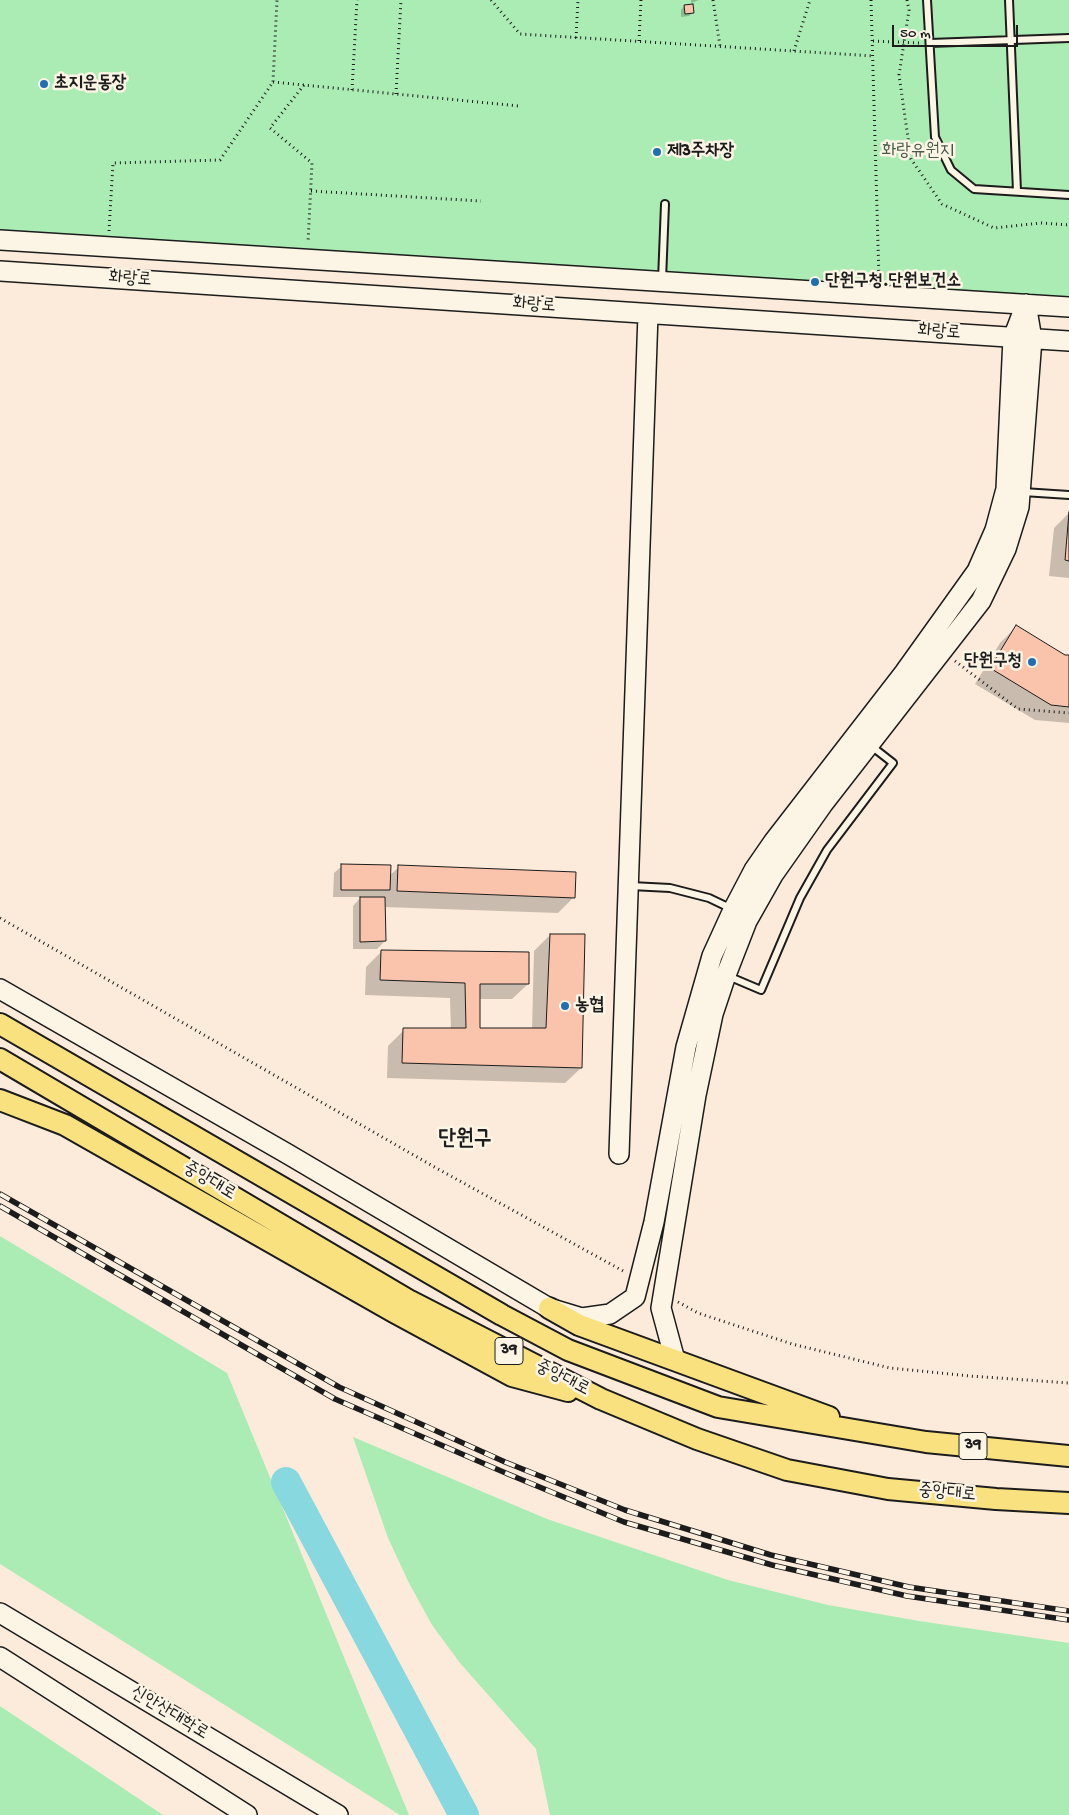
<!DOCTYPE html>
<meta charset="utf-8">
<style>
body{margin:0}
#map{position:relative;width:1069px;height:1815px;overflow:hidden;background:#fcebda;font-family:"Gochi Hand",sans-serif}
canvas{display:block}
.scale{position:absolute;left:892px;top:25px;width:126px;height:22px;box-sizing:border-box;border:2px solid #1c1c1c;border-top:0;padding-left:6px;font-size:15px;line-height:18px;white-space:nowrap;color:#1c1c1c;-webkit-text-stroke:4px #fcf5e5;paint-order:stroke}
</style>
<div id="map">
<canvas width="1069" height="1815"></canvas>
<div class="scale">50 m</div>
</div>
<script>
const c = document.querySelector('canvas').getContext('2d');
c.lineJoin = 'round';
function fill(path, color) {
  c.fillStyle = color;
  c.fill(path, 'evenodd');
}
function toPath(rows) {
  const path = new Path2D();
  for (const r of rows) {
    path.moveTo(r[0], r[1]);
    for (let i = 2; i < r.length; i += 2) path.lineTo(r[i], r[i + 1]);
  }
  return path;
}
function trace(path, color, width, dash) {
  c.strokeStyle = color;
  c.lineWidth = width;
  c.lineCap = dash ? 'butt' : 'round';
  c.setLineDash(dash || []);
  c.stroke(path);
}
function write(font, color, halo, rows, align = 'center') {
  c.font = font + ' "Gochi Hand","Poor Story",sans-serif';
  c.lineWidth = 5;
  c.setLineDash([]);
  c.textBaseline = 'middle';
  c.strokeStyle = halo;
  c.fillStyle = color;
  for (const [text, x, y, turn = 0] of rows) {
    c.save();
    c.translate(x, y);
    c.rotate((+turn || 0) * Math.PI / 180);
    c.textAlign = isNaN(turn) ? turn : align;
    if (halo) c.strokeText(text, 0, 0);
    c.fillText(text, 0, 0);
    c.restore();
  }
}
const green = toPath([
 [0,0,1069,0,1069,314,0,240],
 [0,1236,227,1373,409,1815,400,1815,0,1564],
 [353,1437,547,1519,728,1580,828,1605,919,1621,1069,1643,1069,1815,550,1815,536,1749,460,1663,432,1625,409,1583,388,1538],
 [0,1706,163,1815,0,1815]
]);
const shadow = toPath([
 [691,0,699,0,691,3],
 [684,6,693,12,689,16,681,17,681,10],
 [1069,513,1069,578,1049,576,1054,528],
 [1016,627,1065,656,1069,657,1069,723,1035,720,975,684,1000,643],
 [342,866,389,876,399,867,574,897,558,913,384,907,385,941,377,949,353,949,353,906,361,897,333,897,334,873],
 [550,935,581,1068,565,1083,387,1078,388,1046,404,1030,451,1030,450,998,365,995,366,967,382,951,528,984,512,999,479,999,478,1029,532,1029,534,951]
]);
const river = toPath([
 [286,1482,464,1815]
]);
const building = toPath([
 [693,4,694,13,685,14,684,5,693,4],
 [1069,512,1069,561,1065,560,1069,512],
 [1016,625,1065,655,1069,655,1069,707,1051,705,990,668,1016,625],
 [341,864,391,865,390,890,341,890,341,864],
 [398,865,576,872,575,898,397,891,398,865],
 [360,897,385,897,386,941,360,942,360,897],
 [550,934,585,934,582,1068,402,1063,403,1028,466,1028,465,983,380,980,381,950,529,952,529,984,480,984,480,1028,546,1028,550,934]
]);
const path = toPath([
 [491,0,520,34,874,56],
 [713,0,720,46],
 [871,0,879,279],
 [907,0,909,10,899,75,911,159,942,204,994,228,1041,223,1069,225],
 [576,38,578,0],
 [639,41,641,0],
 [873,41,920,43],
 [794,51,810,0],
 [273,82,519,106],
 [304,85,270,128,312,163,308,243],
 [352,90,357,0],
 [396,94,401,0],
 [311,191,481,201],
 [109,231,113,163,220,160,273,82,277,0],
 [955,661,1018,709,1069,713],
 [0,918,438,1169,625,1272],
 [678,1302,698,1313,792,1344,890,1368,970,1376,1069,1383]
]);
const lane = toPath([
 [927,0,935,137,951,170,974,189,1069,195],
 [1009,0,1017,191],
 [930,43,1069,38],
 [662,280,665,204],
 [1023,492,1069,495],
 [631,886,670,888,709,898,732,909],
 [728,976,761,990,800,898,827,850,893,763,870,745]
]);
const secondary = toPath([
 [0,240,1069,307],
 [0,271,1069,341],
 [0,989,286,1153,549,1308,582,1318,610,1314,635,1297,654,1222,686,1047,712,956,733,910,754,870,774,841,904,673,977,571,995,530,1006,489,1013,338,1026,304],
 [619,1154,648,314],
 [675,1360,661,1308,696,1095,713,1014,726,975,747,921,773,875,823,804,981,601,1006,549,1019,507,1032,339,1026,304],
 [0,1613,338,1815],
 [0,1657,247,1815]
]);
const primary = toPath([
 [0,1024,502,1315,568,1350,718,1407,926,1442,1069,1456],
 [0,1059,410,1301,601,1399,697,1439,787,1470,888,1489,996,1499,1069,1503],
 [0,1100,65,1125,394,1312,512,1376,568,1391],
 [549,1308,579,1325,829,1417]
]);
const rail = toPath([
 [0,1194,339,1387,505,1462,625,1510,771,1555,909,1587,1069,1611],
 [0,1206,335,1399,508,1474,624,1522,772,1565,907,1596,1069,1620]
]);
const markers = [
 [44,84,5,"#1f6fb2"],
 [657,152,5,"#1f6fb2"],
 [815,282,5,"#1f6fb2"],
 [1032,662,5,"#1f6fb2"],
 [565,1006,5,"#1f6fb2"]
];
const shields = [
 [509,1351,28],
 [973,1446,28]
];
const shieldNames = [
 ["39",509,1351],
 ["39",973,1446]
];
const poiNames = [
 ["초지운동장",54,84],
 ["제3주차장",667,152],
 ["단원구청.단원보건소",825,282],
 ["단원구청",1022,662,"right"],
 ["농협",575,1006]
];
const parkNames = [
 ["화랑유원지",918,152]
];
const streetNames = [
 ["화랑로",130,280,4],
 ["화랑로",534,306,4],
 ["화랑로",939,333,4],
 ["중앙대로",209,1182,31],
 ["중앙대로",562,1379,27],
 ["중앙대로",947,1494,5],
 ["신안산대학로",169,1714,31]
];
const districtNames = [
 ["단원구",465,1141]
];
fill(green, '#abebb4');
fill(shadow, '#0003');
trace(river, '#87d8df', 30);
fill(building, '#fac3ac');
trace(building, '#1c1c1c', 1);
trace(lane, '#1c1c1c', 10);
trace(secondary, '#1c1c1c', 22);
trace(primary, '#1c1c1c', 24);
trace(path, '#1c1c1c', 3, [1, 4]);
trace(lane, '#fcf5e5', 6);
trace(secondary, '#fcf5e5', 19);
trace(primary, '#fae180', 20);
trace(rail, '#1c1c1c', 5.5);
trace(rail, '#fcf5e5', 4, [11]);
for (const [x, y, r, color] of markers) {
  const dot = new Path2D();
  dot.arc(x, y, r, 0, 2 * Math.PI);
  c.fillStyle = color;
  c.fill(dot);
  trace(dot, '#fcf5e5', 2);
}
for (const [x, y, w] of shields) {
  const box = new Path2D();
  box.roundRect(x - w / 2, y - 13.5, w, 27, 4);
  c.fillStyle = '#fcf5e5';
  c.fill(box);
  trace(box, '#1c1c1c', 1);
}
write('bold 16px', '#1c1c1c', null, shieldNames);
write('bold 18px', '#1c1c1c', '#fcf5e5', poiNames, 'left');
write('18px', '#475a4a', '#fcf5e5', parkNames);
write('18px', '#1c1c1c', '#fcf5e5', streetNames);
write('bold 22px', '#1c1c1c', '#fcf5e5', districtNames);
</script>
